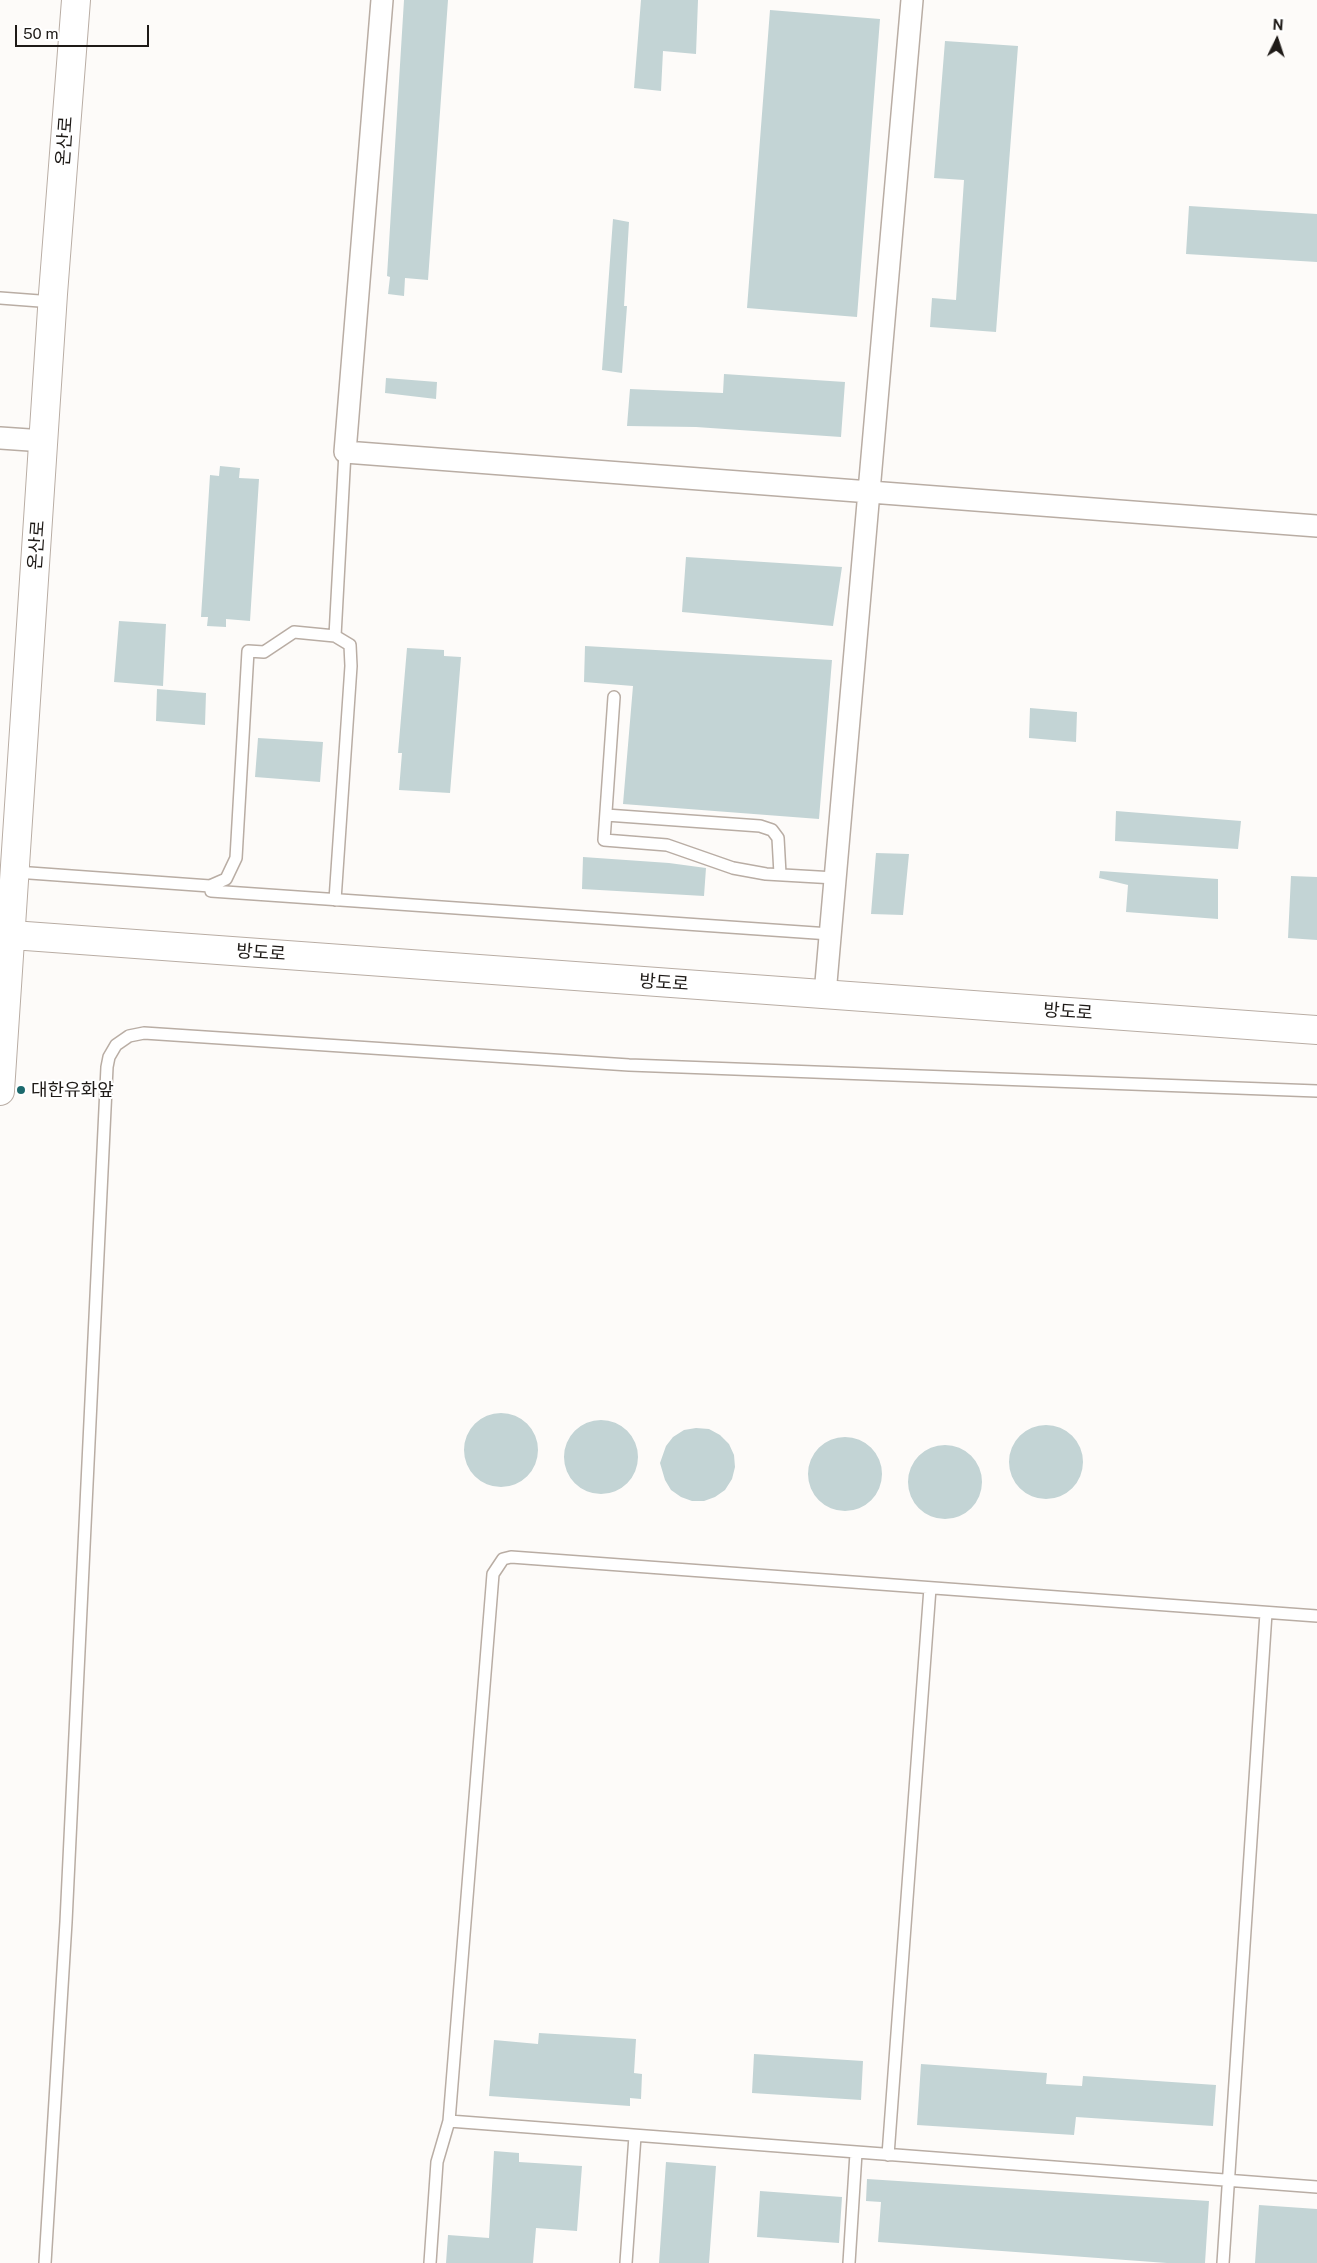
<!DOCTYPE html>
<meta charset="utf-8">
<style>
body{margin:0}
#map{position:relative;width:1317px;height:2263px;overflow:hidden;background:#fdfbf9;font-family:"Public Sans",sans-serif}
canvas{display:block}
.north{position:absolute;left:1252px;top:15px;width:50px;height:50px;-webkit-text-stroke:4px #fff;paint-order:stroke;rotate:4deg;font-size:14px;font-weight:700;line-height:20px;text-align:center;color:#1e1a17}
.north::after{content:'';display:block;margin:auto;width:18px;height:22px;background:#1e1a17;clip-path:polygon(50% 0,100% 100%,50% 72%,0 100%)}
.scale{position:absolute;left:15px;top:25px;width:134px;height:22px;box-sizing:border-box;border:2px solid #1e1a17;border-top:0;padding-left:6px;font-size:15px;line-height:18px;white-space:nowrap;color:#1e1a17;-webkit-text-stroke:4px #fff;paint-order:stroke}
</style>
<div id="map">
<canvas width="1317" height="2263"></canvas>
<div class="north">N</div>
<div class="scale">50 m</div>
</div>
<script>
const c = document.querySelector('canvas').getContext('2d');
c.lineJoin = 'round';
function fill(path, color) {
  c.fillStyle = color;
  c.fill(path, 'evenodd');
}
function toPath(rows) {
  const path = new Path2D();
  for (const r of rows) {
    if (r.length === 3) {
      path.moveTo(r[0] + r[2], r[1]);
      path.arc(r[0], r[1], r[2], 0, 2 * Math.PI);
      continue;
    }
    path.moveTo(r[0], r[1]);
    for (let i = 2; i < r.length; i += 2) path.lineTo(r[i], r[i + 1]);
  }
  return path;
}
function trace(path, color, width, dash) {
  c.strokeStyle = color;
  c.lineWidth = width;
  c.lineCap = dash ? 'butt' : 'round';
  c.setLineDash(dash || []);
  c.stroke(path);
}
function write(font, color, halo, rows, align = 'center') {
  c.font = font + ' "Public Sans","Noto Sans KR",sans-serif';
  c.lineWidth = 4;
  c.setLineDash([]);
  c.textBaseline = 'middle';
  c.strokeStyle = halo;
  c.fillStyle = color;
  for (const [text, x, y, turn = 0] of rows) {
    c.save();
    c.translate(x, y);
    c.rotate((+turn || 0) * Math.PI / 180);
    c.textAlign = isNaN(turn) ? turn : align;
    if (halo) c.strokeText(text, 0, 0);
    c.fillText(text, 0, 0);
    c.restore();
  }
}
const building = toPath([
 [404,0,448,0,428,280,405,278,404,296,388,294,390,277,387,276],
 [641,0,698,0,696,54,663,51,661,91,634,88],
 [770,10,880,19,857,317,747,308],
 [945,41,1018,46,996,332,930,327,932,298,956,300,964,180,934,178],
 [1189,206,1317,214,1317,262,1186,254],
 [613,219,629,222,624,306,627,306,622,373,602,370],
 [724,374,845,382,841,437,696,427,627,426,630,389,723,393],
 [386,378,437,382,436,399,385,393],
 [220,466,240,468,239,478,259,479,250,621,226,619,226,627,207,626,208,617,201,617,210,475,219,476],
 [686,557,842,567,833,626,682,612],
 [119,621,166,624,163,686,114,682],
 [585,646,832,660,819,819,623,804,633,686,584,682],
 [407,648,444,650,444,656,461,657,450,793,399,790,402,753,398,753],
 [157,689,206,693,205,725,156,721],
 [1030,708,1077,712,1076,742,1029,738],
 [258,738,323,742,320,782,255,777],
 [1116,811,1241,821,1238,849,1115,841],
 [876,853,909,854,903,915,871,914],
 [583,857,669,863,706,868,704,896,582,889],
 [1100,871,1218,879,1218,919,1126,912,1128,885,1099,878],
 [1291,876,1317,877,1317,940,1288,938],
 [501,1450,37],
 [601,1457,37],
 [1046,1462,37],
 [696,1428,709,1429,720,1435,729,1444,734,1455,735,1467,732,1479,725,1490,715,1497,704,1501,692,1501,681,1497,671,1490,665,1480,660,1463,666,1446,673,1437,684,1430],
 [845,1474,37],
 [945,1482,37],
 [539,2033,636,2039,634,2073,642,2074,641,2099,630,2098,630,2106,489,2096,494,2040,538,2044],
 [754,2054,863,2061,861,2100,752,2093],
 [921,2064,1047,2073,1046,2084,1082,2086,1083,2076,1216,2085,1213,2126,1076,2117,1074,2135,917,2125],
 [494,2151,519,2153,519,2162,582,2166,577,2231,536,2228,533,2263,446,2263,448,2235,489,2238],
 [666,2162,716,2166,709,2263,659,2263],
 [867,2179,1209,2201,1205,2263,1167,2263,878,2242,881,2202,866,2201],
 [760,2191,842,2197,839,2243,757,2237],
 [1259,2205,1317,2209,1317,2263,1255,2263]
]);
const lane = toPath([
 [0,298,53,302],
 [614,697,604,840,667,845,733,868,766,874,835,878],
 [606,815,760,826,772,830,778,838,780,874],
 [16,872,210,886,226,879,236,858,248,651,264,652,294,632,335,636,345,452],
 [210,886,211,891,830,934],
 [335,900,351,666,350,645,335,636],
 [449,2121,1317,2187],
 [888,2155,930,1588],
 [45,2263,66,1922,107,1067,109,1057,116,1045,129,1036,144,1033,629,1065,1317,1091],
 [430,2263,437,2162,449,2121,493,1574,503,1559,511,1557,1317,1616],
 [626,2263,635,2136],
 [849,2263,856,2153],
 [1223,2263,1266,1613]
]);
const street = toPath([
 [382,0,345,452,1317,526],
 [0,438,44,441],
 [825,994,912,0]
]);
const secondary = toPath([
 [12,935,1317,1030],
 [0,1091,53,294,76,0]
]);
const markers = [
 [21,1090,5,"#1c696d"]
];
const streetNames = [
 ["온산로",65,141,-86],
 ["온산로",37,545,-86],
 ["방도로",261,953,4],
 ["방도로",664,983,4],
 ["방도로",1068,1012,4]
];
const poiNames = [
 ["대한유화앞",31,1090]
];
fill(building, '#c3d4d5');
trace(lane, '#b9ada4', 14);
trace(street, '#b9ada4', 24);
trace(secondary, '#b9ada4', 30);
trace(lane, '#fff', 11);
trace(street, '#fff', 21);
trace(secondary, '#fff', 28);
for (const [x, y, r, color] of markers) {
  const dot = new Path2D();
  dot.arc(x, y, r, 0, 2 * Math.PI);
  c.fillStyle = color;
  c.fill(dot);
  trace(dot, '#fff', 2);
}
write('18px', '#1e1a17', '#fff', streetNames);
write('18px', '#1e1a17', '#fff', poiNames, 'left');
</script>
